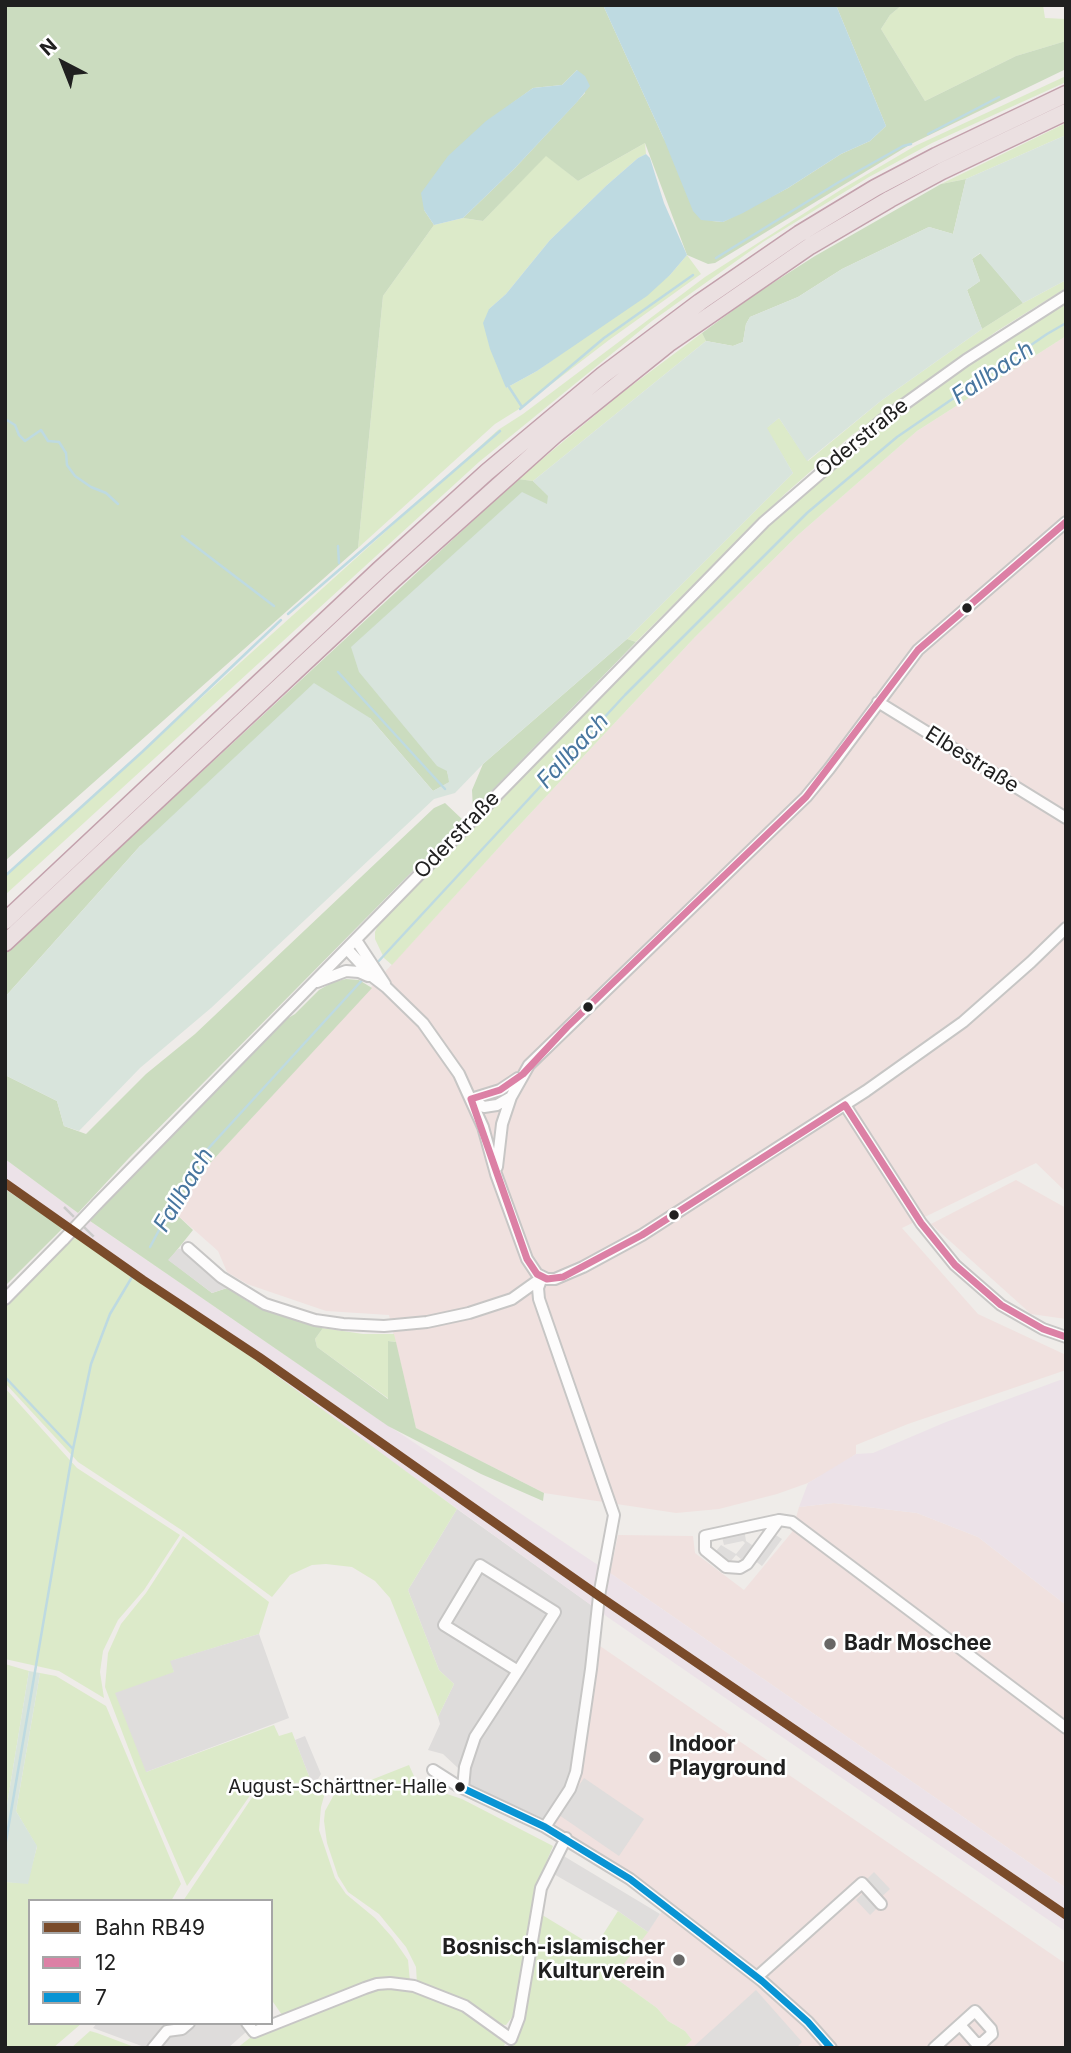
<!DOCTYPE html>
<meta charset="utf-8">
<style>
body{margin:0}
#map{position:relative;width:1071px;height:2053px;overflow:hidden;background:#efece9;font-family:Inter,sans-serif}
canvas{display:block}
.frame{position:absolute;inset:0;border:7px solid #202020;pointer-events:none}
.legend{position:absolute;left:28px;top:1899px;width:245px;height:126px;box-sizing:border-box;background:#fff;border:2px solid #a6a6a6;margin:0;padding:9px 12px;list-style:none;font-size:21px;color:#202020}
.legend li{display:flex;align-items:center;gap:14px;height:35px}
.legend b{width:35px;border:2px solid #a6a6a6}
.north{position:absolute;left:28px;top:28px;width:70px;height:70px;-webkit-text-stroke:5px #fff;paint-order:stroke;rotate:318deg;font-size:19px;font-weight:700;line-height:28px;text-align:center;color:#202020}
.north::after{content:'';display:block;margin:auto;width:24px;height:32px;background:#202020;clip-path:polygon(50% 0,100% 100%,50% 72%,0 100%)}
</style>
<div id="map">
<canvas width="1071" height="2053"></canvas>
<div class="frame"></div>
<ul class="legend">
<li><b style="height:9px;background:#7a4b2a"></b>Bahn RB49</li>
<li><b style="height:9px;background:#dc80a5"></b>12</li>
<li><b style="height:9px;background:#0894d4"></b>7</li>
</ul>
<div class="north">N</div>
</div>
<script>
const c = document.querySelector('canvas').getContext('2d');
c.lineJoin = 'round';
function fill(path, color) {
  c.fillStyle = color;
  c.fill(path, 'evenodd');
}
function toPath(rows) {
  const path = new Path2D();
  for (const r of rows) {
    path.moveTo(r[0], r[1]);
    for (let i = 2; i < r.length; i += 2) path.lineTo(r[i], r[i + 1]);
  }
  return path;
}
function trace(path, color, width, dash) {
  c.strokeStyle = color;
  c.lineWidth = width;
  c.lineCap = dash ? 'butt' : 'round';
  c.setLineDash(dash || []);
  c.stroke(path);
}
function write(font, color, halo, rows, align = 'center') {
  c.font = font + ' Inter,sans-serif';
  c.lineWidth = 5;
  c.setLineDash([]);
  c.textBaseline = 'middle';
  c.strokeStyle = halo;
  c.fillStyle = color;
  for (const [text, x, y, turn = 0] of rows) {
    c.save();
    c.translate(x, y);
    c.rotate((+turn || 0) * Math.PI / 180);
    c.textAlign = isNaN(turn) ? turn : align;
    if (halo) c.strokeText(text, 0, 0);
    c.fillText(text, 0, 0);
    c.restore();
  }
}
const residential = toPath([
 [457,1509,594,1607,571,1769,562,1794,544,1819,469,1785,459,1769,443,1754,428,1750,440,1724,438,1717,454,1684,439,1670,408,1590],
 [97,2023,262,2023,246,2032,228,2048,147,2048,93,2028]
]);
const commercial = toPath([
 [1066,336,1066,1192,1036,1163,902,1228,978,1314,1066,1355,1066,1370,908,1424,856,1445,856,1454,838,1467,808,1483,777,1494,719,1509,676,1513,544,1493,416,1428,389,1315,326,1311,247,1284,227,1272,218,1251,175,1213,212,1161,512,833,695,637,798,535,917,431],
 [1016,1180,1066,1208,1066,1319,1031,1314,931,1224],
 [834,1503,917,1513,978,1537,1066,1605,1066,1888,610,1573,618,1535,693,1536,695,1553,744,1590,792,1532,799,1507],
 [597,1644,1066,1964,1066,2048,683,2048,692,2040,685,2031,668,2021,657,2008,614,1977,669,1902,632,1875,551,1823,572,1791]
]);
const industrial = toPath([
 [5,1159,78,1213,368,1412,610,1573,1066,1888,1066,1932,606,1616,305,1399,250,1356,5,1189],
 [1060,1380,1066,1380,1066,1605,978,1537,917,1513,834,1503,799,1507,808,1483,856,1454,873,1453,946,1422]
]);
const grass = toPath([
 [902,5,1043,5,1045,18,1066,19,1066,41,1016,56,925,101,881,29,890,15],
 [1066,76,1066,82,932,143,869,177,763,242,652,321,479,462,5,895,5,875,498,430,523,414,705,277,842,189,915,146],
 [1066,123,1066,135,966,179,941,184],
 [645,143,646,154,638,158,607,185,550,240,506,294,489,309,506,388,537,371,670,275,687,255,701,274,609,340,519,409,495,424,358,548,383,296,434,225,463,218,483,221,546,155,578,181],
 [1066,280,1066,288,997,331,852,435,786,493,636,642,627,639,793,473,766,428,779,418,808,461,882,400,982,329,1023,303],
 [1066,301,1066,336,917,431,798,535,695,637,512,833,392,965,384,958,375,939,375,932,380,921,767,524,823,473,937,384],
 [702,333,706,341,533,481,518,479,623,392],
 [75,1236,250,1356,457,1509,408,1590,439,1670,454,1684,438,1717,390,1598,375,1581,352,1567,326,1564,312,1565,290,1575,272,1597,183,1531,78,1462,5,1383,5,1307],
 [323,1328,363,1334,394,1334,396,1342,388,1341,389,1399,317,1347,315,1339],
 [5,1388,77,1468,180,1535,144,1590,118,1620,103,1651,100,1672,104,1698,59,1671,5,1659],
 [183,1536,269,1602,259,1634,171,1661,174,1672,146,1772,274,1725,279,1736,292,1732,311,1781,268,1787,251,1794,187,1886,139,1776,105,1687,108,1653,121,1624,146,1593],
 [5,1664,29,1671,5,1817],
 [40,1673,56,1676,106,1706,181,1884,171,1901,30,1901,30,2023,82,2023,53,2048,5,2048,5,1882,27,1883,37,1847,16,1811],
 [409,1765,417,1783,426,1790,444,1793,462,1799,553,1846,535,1890,521,1981,513,2016,506,2025,497,2024,417,1984,416,1967,406,1947,379,1914,348,1892,338,1876,327,1843,324,1821,325,1811,341,1782,371,1780],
 [327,1786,321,1807,319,1830,335,1878,346,1894,375,1918,392,1937,408,1960,410,1982,390,1981,282,2015,271,1999,271,1901,183,1901,253,1796,267,1790],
 [618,1911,648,1932,614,1977,657,2008,668,2021,685,2031,692,2040,683,2048,509,2048,513,2040,539,1913,595,1947],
 [378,1986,414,1988,464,2009,503,2037,505,2044,503,2048,237,2048,255,2034],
 [90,2031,97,2033,137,2048,71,2048]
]);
const forest = toPath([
 [5,5,603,5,663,137,712,221,723,222,788,188,841,154,870,141,886,126,836,5,902,5,890,15,881,29,925,101,1016,56,1066,41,1066,69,911,144,715,263,708,264,687,255,645,143,578,181,546,156,483,221,463,218,515,168,585,93,577,70,562,85,533,88,510,105,424,210,434,225,383,296,358,548,5,861],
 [966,179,953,234,929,227,842,269,798,297,750,317,746,324,743,342,733,346,706,341,702,333,754,295,815,256,941,184],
 [981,253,1023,303,982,329,967,290,980,281,972,259],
 [518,479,533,481,549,496,548,505,447,771,450,782,433,791,370,718,140,846,5,997,5,954],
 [627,639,636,642,473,810,472,790,483,764],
 [445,803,463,820,129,1158,78,1213,5,1159,5,1075,57,1101,64,1126,86,1134,146,1074,195,1034,434,808],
 [346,979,359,980,372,988,212,1161,175,1213,193,1230,169,1260,212,1293,227,1288,252,1304,323,1328,315,1339,317,1347,388,1399,388,1341,396,1342,416,1428,544,1493,543,1501,481,1474,388,1426,90,1221,149,1157,278,1024,295,1014,319,990,333,982],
 [5,1189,63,1228,5,1286]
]);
const wetland = toPath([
 [1066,135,1066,280,1023,303,980,253,972,259,980,281,967,290,982,329,882,400,807,461,779,418,767,428,793,473,627,639,483,764,455,793,434,799,211,1008,140,1068,79,1131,64,1126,57,1101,5,1075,5,997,140,846,314,683,370,718,433,791,449,782,447,771,437,766,359,672,351,647,522,492,547,504,548,496,533,481,706,341,733,346,743,342,746,324,750,317,798,297,842,269,929,227,953,234,966,179],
 [29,1671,40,1673,16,1811,37,1846,28,1884,5,1882,5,1817]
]);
const parking = toPath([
 [188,1248,229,1283,227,1288,212,1293,168,1260,178,1249],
 [744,1528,746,1541,758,1549,771,1532,782,1539,762,1566,751,1558,747,1564,736,1555,726,1567,712,1556,721,1545,736,1554,745,1543,743,1541,724,1545,721,1533],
 [259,1634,289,1718,146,1772,115,1693,174,1672,170,1661],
 [305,1736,321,1774,318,1779,311,1781,295,1740],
 [584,1778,644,1819,619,1856,559,1815],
 [562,1855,660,1914,648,1932,618,1911,552,1873],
 [874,1872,890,1889,878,1900,881,1904,870,1915,856,1900,867,1889,862,1884],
 [756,1990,802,2042,796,2048,692,2048]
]);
const water = toPath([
 [603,5,836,5,886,126,870,141,841,154,788,188,743,213,723,222,701,220,693,211,663,137],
 [577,70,585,76,590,86,577,102,515,168,463,218,434,225,424,210,421,193,448,156,486,121,533,88,562,85],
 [646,154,650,158,664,203,687,255,670,275,647,296,537,371,506,388,490,349,483,323,489,309,506,294,550,240,607,185,638,158]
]);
const stream = toPath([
 [928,134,999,97],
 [716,258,839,182,903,146,911,144],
 [509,387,522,407],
 [520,409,604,338,693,275],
 [5,419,15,425,19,435,25,441,41,430,48,441,59,442,66,453,67,465,75,476,91,487,106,493,118,504],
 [182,536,274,606],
 [338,546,339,563],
 [288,614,500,431],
 [338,672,445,789],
 [5,876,142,752,281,620],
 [376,964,625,695,807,513,897,437,1047,334,1066,323],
 [150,1247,195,1163,365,977],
 [5,1377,73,1449],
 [5,1847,73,1449,91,1364,110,1314,132,1277]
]);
const minor = toPath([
 [878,702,1066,818],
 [356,940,385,984],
 [347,949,373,977,386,987,423,1023,459,1074,483,1127,496,1174,527,1259,537,1274,547,1279,555,1279,583,1267,642,1235,866,1091,963,1022,1031,962,1066,928],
 [317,982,346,971,359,972,368,976],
 [471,1099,500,1090,518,1078],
 [471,1099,484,1107,497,1105,511,1097],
 [845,1105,921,1223,955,1265,1001,1305,1043,1329,1066,1337],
 [497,1167,502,1124,511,1097,529,1065,806,797,829,769,918,650,1066,522],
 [97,1204,764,522,881,421,966,360,1066,296],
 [188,1248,221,1277,265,1304,315,1320,343,1324,384,1326,427,1322,469,1313,512,1299,540,1279],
 [542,1277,538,1288,539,1299,614,1515,599,1596,591,1669,576,1772,570,1789,545,1827],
 [5,1299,64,1239],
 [779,1520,747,1564,740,1568,726,1567,705,1550,705,1536,779,1520,792,1522,1066,1728],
 [433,1770,458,1786,545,1827,630,1879,762,1981,808,2022,831,2048],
 [463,1788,465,1767,475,1737,518,1671,555,1612,480,1565,444,1625,518,1671],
 [757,1977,862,1883,881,1904],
 [247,2023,254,2032,365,1988,377,1984,390,1983,414,1986,465,2006,511,2039,519,2018,541,1888,566,1838],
 [153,2048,167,2031,182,2029,189,2023],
 [934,2048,975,2011,991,2029,992,2034,982,2043,976,2043,960,2025]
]);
const highway = toPath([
 [5,921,379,570,487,472,603,375,700,302,799,234,875,188,936,156,1066,94],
 [5,943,393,580,556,434,668,344,810,246,890,199,942,171,1066,112]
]);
const rail = toPath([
 [64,1207,97,1240]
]);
const minorBridge = toPath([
 [64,1239,97,1204]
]);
const bus1 = toPath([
 [845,1105,642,1235,563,1277,547,1279,537,1274,527,1259,471,1099,500,1090,523,1074,567,1027,806,797,918,650,1066,522],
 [845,1105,921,1223,955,1265,1001,1305,1043,1329,1066,1337]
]);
const bus2 = toPath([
 [458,1786,545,1827,630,1879,762,1981,808,2022,831,2048]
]);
const rail1 = toPath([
 [5,1183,143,1280,259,1357,599,1596,1066,1915]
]);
const markers = [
 [967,608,6,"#202020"],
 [588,1007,6,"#202020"],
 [674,1215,6,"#202020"],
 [830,1644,7,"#686766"],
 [655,1757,7,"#686766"],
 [460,1787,6,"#202020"],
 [679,1960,7,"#686766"]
];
const busNames = [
 ["August-Schärttner-Halle",447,1787]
];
const streetNames = [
 ["Oderstraße",862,438,-39],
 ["Elbestraße",972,760,32],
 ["Oderstraße",457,835,-46]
];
const poiNames = [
 ["Badr Moschee",844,1644],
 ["Indoor",669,1745],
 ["Playground",669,1769],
 ["Bosnisch-islamischer",665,1948,"right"],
 ["Kulturverein",665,1972,"right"]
];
const waterNames = [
 ["Fallbach",993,373,-34],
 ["Fallbach",573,751,-47],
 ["Fallbach",184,1190,-59]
];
fill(residential, '#dedcdb');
fill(commercial, '#f0e1df');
fill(industrial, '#ece2e8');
fill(grass, '#dceac9');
fill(forest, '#cbdcbf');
fill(wetland, '#d8e4dc');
fill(parking, '#dfdddc');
fill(water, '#bedae1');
trace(stream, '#bedae1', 2.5);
trace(minor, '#c7c6c5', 14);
trace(highway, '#c3a1ac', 19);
trace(minor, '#fdfcfc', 10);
trace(highway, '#ebe0e1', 16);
trace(rail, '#cbcbca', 2.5, [14, 14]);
trace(minorBridge, '#c7c6c5', 14, []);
trace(minorBridge, '#fdfcfc', 10);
trace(bus1, '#dc80a5', 7);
trace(bus2, '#0894d4', 7);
trace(rail1, '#7a4b2a', 9);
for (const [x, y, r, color] of markers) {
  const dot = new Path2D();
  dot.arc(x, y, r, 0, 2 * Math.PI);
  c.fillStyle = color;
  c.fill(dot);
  trace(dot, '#fff', 2.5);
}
write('19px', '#202020', '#fff', busNames, 'right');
write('21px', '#202020', '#fff', streetNames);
write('bold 21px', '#202020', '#fff', poiNames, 'left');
write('italic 23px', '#48769f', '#fff', waterNames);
</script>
